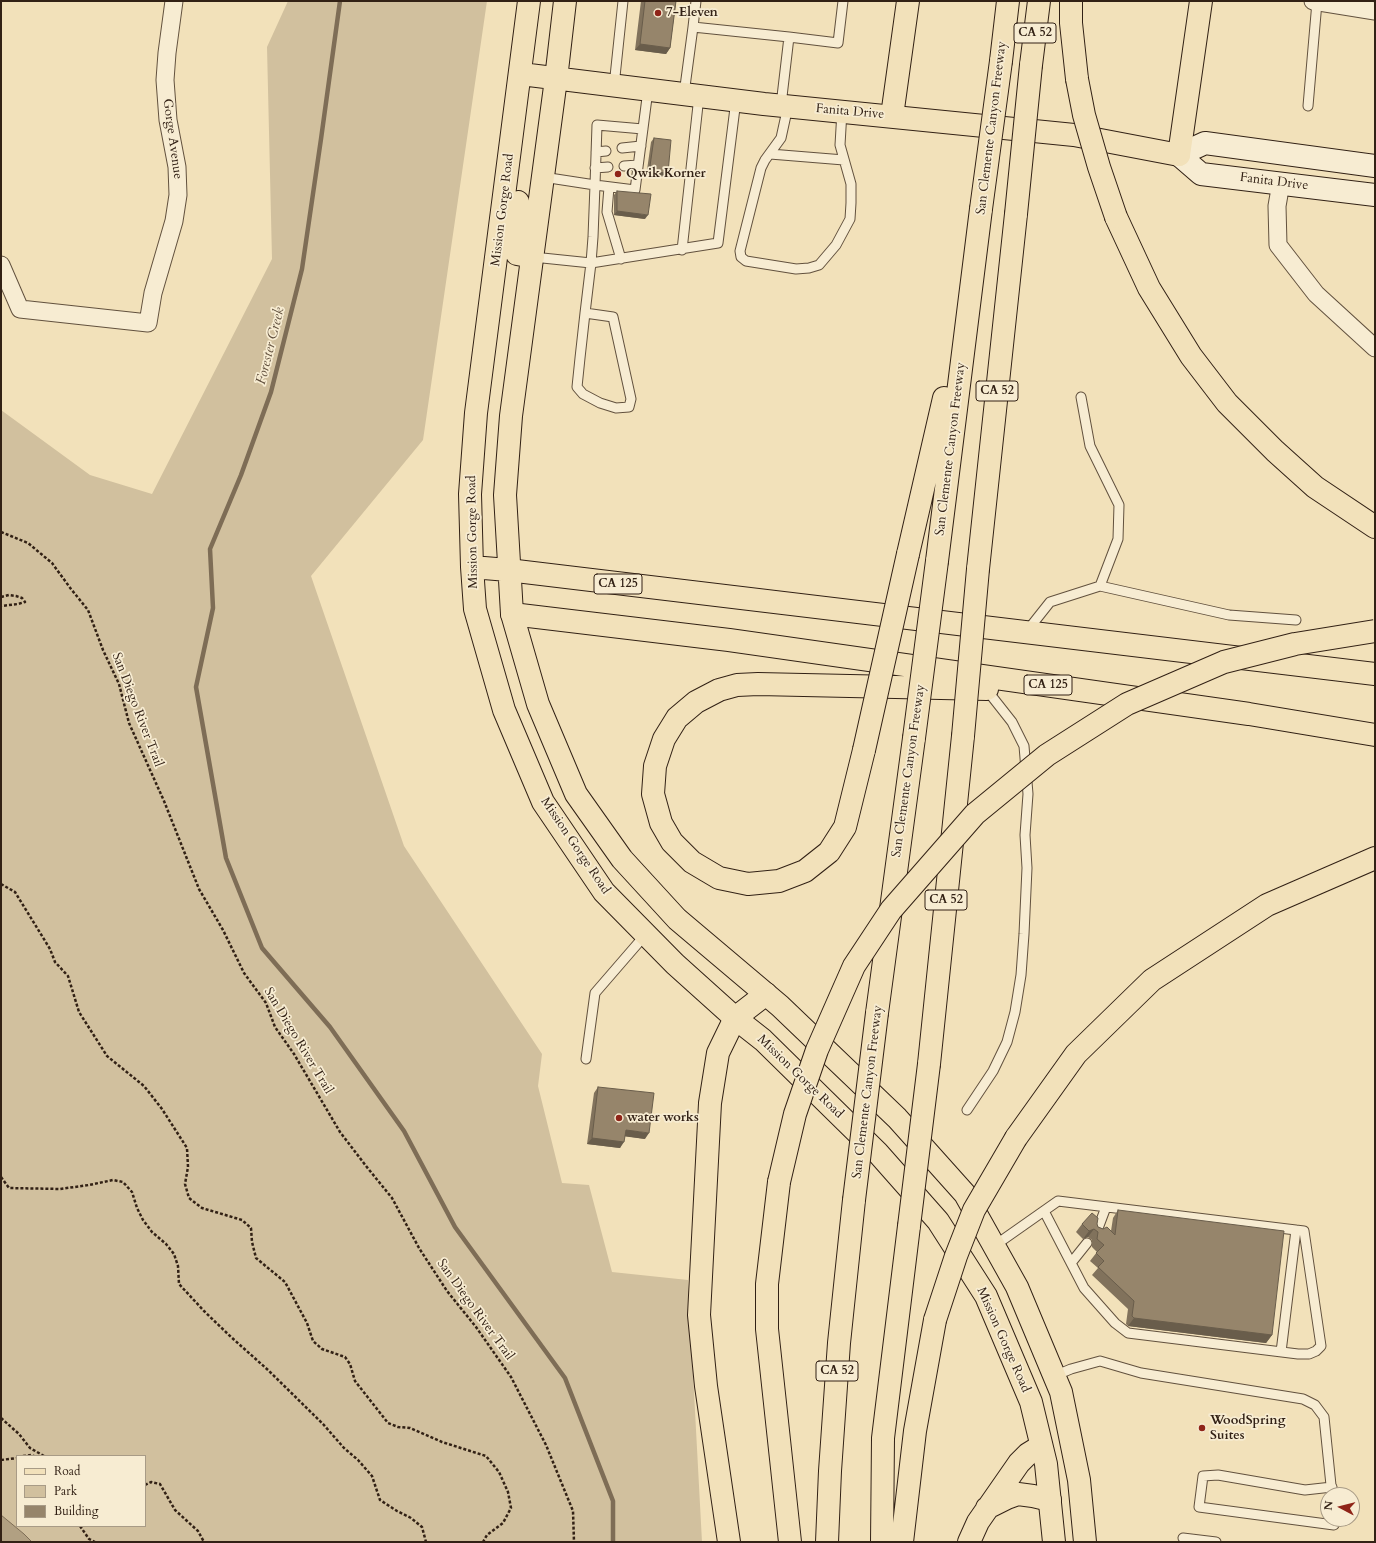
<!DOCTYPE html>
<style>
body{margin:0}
#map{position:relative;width:1376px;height:1543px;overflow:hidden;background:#f2e1ba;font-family:Cardo,serif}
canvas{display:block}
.frame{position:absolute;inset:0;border:2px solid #322115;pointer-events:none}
.legend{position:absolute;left:16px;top:1455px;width:130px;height:72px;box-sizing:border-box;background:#f7ecd2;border:1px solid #a89b86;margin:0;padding:5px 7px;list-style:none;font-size:12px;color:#322115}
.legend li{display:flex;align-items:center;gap:8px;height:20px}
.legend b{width:20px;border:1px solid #a89b86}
.north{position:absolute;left:1320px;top:1487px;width:40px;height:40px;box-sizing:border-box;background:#f7ecd2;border:1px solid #a89b86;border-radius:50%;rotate:277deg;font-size:11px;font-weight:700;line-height:16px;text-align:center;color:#322115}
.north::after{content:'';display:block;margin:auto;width:14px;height:18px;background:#8f2418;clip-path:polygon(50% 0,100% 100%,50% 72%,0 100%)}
</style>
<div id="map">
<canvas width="1376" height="1543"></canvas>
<div class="frame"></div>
<ul class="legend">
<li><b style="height:5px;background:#f2e1ba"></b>Road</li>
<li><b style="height:11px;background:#d1c09e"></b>Park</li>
<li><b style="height:11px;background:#96856b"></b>Building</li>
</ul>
<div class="north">N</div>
</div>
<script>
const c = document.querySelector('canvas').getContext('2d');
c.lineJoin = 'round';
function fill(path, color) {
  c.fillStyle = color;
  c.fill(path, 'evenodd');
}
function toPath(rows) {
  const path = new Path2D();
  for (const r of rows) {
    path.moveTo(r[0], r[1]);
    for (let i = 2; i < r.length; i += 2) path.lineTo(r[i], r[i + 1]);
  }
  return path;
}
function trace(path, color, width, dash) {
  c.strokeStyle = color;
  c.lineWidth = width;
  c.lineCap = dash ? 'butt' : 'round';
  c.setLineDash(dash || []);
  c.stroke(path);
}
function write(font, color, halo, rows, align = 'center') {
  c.font = font + ' Cardo,serif';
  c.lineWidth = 3.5;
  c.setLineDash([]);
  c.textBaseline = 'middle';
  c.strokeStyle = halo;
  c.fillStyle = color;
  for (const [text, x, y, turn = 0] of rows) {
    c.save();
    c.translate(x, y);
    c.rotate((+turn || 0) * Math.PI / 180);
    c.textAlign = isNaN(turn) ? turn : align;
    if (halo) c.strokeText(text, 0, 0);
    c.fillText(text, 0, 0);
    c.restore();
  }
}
const green = toPath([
 [288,1,487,1,423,440,311,576,404,846,542,1054,538,1086,562,1183,589,1185,612,1272,688,1280,702,1542,1,1542,1,410,90,475,152,494,272,259,267,47],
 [17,1456,145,1456,145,1526,17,1526]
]);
const water = toPath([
 [1,1515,24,1534,32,1542,1,1542,1,1515]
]);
const stream = toPath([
 [340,1,321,139,302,269,271,392,241,475,210,549,213,608,196,687,226,858,262,948,330,1027,404,1131,455,1227,565,1378,613,1501,613,1542]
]);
const path = toPath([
 [1,532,28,543,52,563,71,589,88,610,103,650,119,684,129,723,164,801,199,889,223,930,244,973,266,1003,275,1027,294,1054,340,1132,366,1166,392,1198,419,1248,447,1291,476,1327,511,1377,546,1445,573,1511,574,1542],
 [1,597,9,595,16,596,22,598,25,602,18,604,1,606],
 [1,884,15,892,50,949,55,962,68,976,79,1012,107,1056,144,1086,162,1109,187,1148,188,1167,185,1184,189,1198,202,1208,242,1220,251,1228,252,1242,256,1258,285,1282,307,1323,313,1341,322,1349,345,1357,350,1364,355,1381,388,1423,398,1427,410,1428,442,1442,486,1456,499,1472,508,1492,511,1508,503,1523,487,1535,483,1542],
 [1,1177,9,1188,60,1189,89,1185,113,1180,123,1182,132,1192,137,1208,143,1220,152,1232,166,1244,174,1254,178,1266,179,1284,204,1311,231,1337,268,1370,323,1424,344,1448,358,1460,372,1476,380,1500,397,1511,411,1518,422,1527,426,1542],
 [1,1418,19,1434,30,1448,44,1456],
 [23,1456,31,1455,34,1456],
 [1,1460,17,1458],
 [145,1485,151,1482,160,1484,175,1510,198,1531,204,1542],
 [80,1526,89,1539,95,1542]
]);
const lane = toPath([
 [693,27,696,1],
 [789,37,838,43,843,1],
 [614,86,623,1],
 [684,94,693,27,789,37,781,105],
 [788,106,781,138,765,160,761,168,740,251,741,257,746,261,796,269,809,268,819,265,836,245,850,219,851,203,851,184,840,145,842,111],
 [1308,106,1317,2],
 [643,129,597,125,595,185,635,190,648,90],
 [622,148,641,146],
 [596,152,606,151],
 [770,154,844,160],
 [624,166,638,165],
 [595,168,608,167],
 [543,177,595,185,593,237,591,263,718,243,736,100],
 [609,187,607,212,621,259],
 [682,250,699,96],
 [533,257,591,263,585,313,580,358,577,387,583,394,600,403,616,408,629,407,631,399,613,317,585,313],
 [1081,397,1090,446,1119,505,1118,539,1100,586],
 [1027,631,1050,602,1100,586,1229,615,1296,620],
 [586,1059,595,993,646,934],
 [967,1110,993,1071,1007,1042,1015,1012,1021,975,1024,934,1027,868,1025,835,1028,794,1024,746,1012,722,986,689],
 [1097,1231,1106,1207],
 [994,1246,1058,1201,1304,1231,1321,1346,1316,1351,1309,1354,1298,1354,1128,1333,1115,1323,1084,1288,1044,1211],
 [1071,1263,1087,1243],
 [1281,1352,1296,1230],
 [1054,1376,1071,1369,1100,1361,1141,1373,1303,1399,1315,1405,1324,1417,1332,1495],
 [1332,1487,1305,1490,1218,1475,1203,1476,1199,1507,1334,1525,1333,1519],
 [1183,1538,1216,1542]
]);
const street = toPath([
 [1313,1,1375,11],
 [1281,183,1277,206,1278,245,1316,294,1375,348],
 [1,265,20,309,148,323,153,293,174,221,178,195,177,167,168,120,165,80,167,53,174,1]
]);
const secondary = toPath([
 [1375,166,1205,143,1179,155,1201,174,1375,195]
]);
const primary = toPath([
 [529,1,476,413,470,494,472,567,475,609,504,710,543,802,604,892,675,964,735,1018,763,1040,877,1152,938,1221,986,1296,1031,1402,1046,1464,1054,1542],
 [565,1,556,79,511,416,505,495,512,614,538,704,576,794,622,859,677,919,780,1006,897,1118,965,1194,1017,1287,1061,1392,1079,1480,1085,1542],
 [521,74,764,104,1074,135,1179,155],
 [518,202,515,250,517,254,533,257],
 [472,567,508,570]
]);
const highway = toPath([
 [1071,1,1071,23,1077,79],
 [1001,61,1008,1],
 [1031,65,1039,1],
 [892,116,908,1],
 [1179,155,1201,1],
 [1116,217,1149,288,1191,356,1227,403,1275,451,1315,487,1375,527],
 [908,554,944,398],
 [937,561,981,209],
 [978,569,1016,214],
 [508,570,1375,674],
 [512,614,729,640,1249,714,1375,735],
 [864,750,845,827,829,852,805,871,779,881,748,884,719,878,692,862,672,842,661,823,653,794,655,766,664,739,677,718,696,702,719,690,737,685,758,684,987,689],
 [877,1013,914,738],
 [929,1064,963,736],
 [1016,1138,1076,1054,1152,980,1267,905,1375,858],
 [779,1182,767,1284,767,1329,790,1542],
 [987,1508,1007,1498,1018,1494,1033,1496,1050,1500],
 [729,1542,706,1386,699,1315,710,1103,718,1053,735,1018,766,994],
 [827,1542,830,1471,839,1343,854,1200],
 [882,1542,883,1438,909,1226],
 [902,1542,915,1431,935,1320],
 [969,1542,978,1522,1019,1463,1028,1454,1041,1446]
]);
const highwayBridge = toPath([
 [1077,79,1084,115,1099,167,1116,217],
 [981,209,1001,61],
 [1016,214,1031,65],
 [963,736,978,569],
 [914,738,937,561],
 [864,750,908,554],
 [779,1182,795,1114,817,1050,854,966,891,910,975,814,1047,755,1127,704,1224,662,1295,644,1375,631],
 [854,1200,877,1013],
 [909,1226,929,1064],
 [935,1320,956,1256,974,1210,1016,1138]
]);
const wall = toPath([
 [641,1,676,1,670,48,666,54,635,50],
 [654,138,665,177,652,176,652,170,647,170,651,142],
 [617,191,645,219,614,215,614,195],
 [598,1087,645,1139,625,1136,620,1148,587,1144,594,1093],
 [1118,1210,1272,1335,1266,1343,1128,1326,1126,1324,1128,1309,1092,1275,1098,1268,1090,1261,1097,1252,1092,1247,1092,1240,1088,1237,1083,1239,1076,1232,1082,1224,1097,1224,1098,1227,1111,1231,1113,1218]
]);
const shadedWall = toPath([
 [640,44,670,48,666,54,635,50],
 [650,166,655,166,652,170,647,170],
 [654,172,668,173,665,177,652,176],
 [617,211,648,215,645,219,614,215],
 [626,1130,649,1133,645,1139,622,1136],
 [592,1138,624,1142,620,1148,587,1144],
 [1094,1229,1088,1237,1083,1239,1089,1231],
 [1134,1318,1272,1335,1266,1343,1128,1326]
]);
const building = toPath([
 [645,1,676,1,670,48,640,44,645,1],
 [654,138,671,140,668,173,654,172,655,166,650,166,654,138],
 [617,191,651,194,648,215,617,211,617,191],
 [598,1087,654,1093,649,1133,626,1130,624,1142,592,1138,598,1087],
 [1118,1210,1284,1231,1272,1335,1134,1318,1132,1316,1134,1301,1098,1267,1104,1261,1096,1253,1104,1245,1097,1239,1098,1232,1094,1229,1089,1231,1082,1224,1092,1213,1098,1218,1097,1224,1098,1227,1103,1229,1107,1227,1115,1235,1118,1210]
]);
const markers = [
 [658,13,4,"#8f2418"],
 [618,174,4,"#8f2418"],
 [619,1118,4,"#8f2418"],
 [1202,1428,4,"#8f2418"]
];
const shields = [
 [1035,33,42],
 [997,391,42],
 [618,584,48],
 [1048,685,48],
 [946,900,42],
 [837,1371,42]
];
const shieldNames = [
 ["CA 52",1035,33],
 ["CA 52",997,391],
 ["CA 125",618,584],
 ["CA 125",1048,685],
 ["CA 52",946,900],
 ["CA 52",837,1371]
];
const poiNames = [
 ["7-Eleven",666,13],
 ["Qwik Korner",626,174],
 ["water works",627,1118],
 ["WoodSpring",1210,1421],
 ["Suites",1210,1436]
];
const streetNames = [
 ["Fanita Drive",850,112,5],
 ["San Clemente Canyon Freeway",992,128,-83],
 ["Gorge Avenue",172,139,82],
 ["Fanita Drive",1274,182,7],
 ["Mission Gorge Road",503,210,-83],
 ["San Clemente Canyon Freeway",951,449,-83],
 ["Mission Gorge Road",473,532,-91],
 ["San Diego River Trail",137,710,69],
 ["San Clemente Canyon Freeway",909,771,-82],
 ["Mission Gorge Road",575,846,56],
 ["San Diego River Trail",298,1041,59],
 ["Mission Gorge Road",800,1077,44],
 ["San Clemente Canyon Freeway",868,1092,-83],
 ["San Diego River Trail",475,1310,54],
 ["Mission Gorge Road",1003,1340,66]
];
const waterNames = [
 ["Forester Creek",271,346,-76]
];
fill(green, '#d1c09e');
fill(water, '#b1a082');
trace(water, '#7e6d56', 1);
trace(stream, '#7e6d56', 4.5);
trace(lane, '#62513e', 11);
trace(street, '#62513e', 19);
trace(secondary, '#322115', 24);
trace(primary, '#322115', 24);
trace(highway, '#322115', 24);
trace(path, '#322115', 2.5, [3, 2]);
trace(lane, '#f7ecd2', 9);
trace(street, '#f7ecd2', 17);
trace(secondary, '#f7ecd2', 22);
trace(primary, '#f2e1ba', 22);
trace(highway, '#f2e1ba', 22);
trace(highwayBridge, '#322115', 24, []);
trace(highwayBridge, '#f2e1ba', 22);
fill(wall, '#81725c');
fill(shadedWall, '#695d4b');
fill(building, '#96856b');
trace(building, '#695d4b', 1);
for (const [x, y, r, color] of markers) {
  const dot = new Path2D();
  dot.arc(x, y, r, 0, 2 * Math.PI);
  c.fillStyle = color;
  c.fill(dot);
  trace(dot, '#f7ecd2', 1.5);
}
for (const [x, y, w] of shields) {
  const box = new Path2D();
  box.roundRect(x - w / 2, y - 10, w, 20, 3);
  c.fillStyle = '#f7ecd2';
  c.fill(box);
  trace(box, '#322115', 1);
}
write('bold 12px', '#322115', null, shieldNames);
write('bold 13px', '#322115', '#f7ecd2', poiNames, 'left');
write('13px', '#322115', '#f7ecd2', streetNames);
write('italic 14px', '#5e4d3b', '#f7ecd2', waterNames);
</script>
